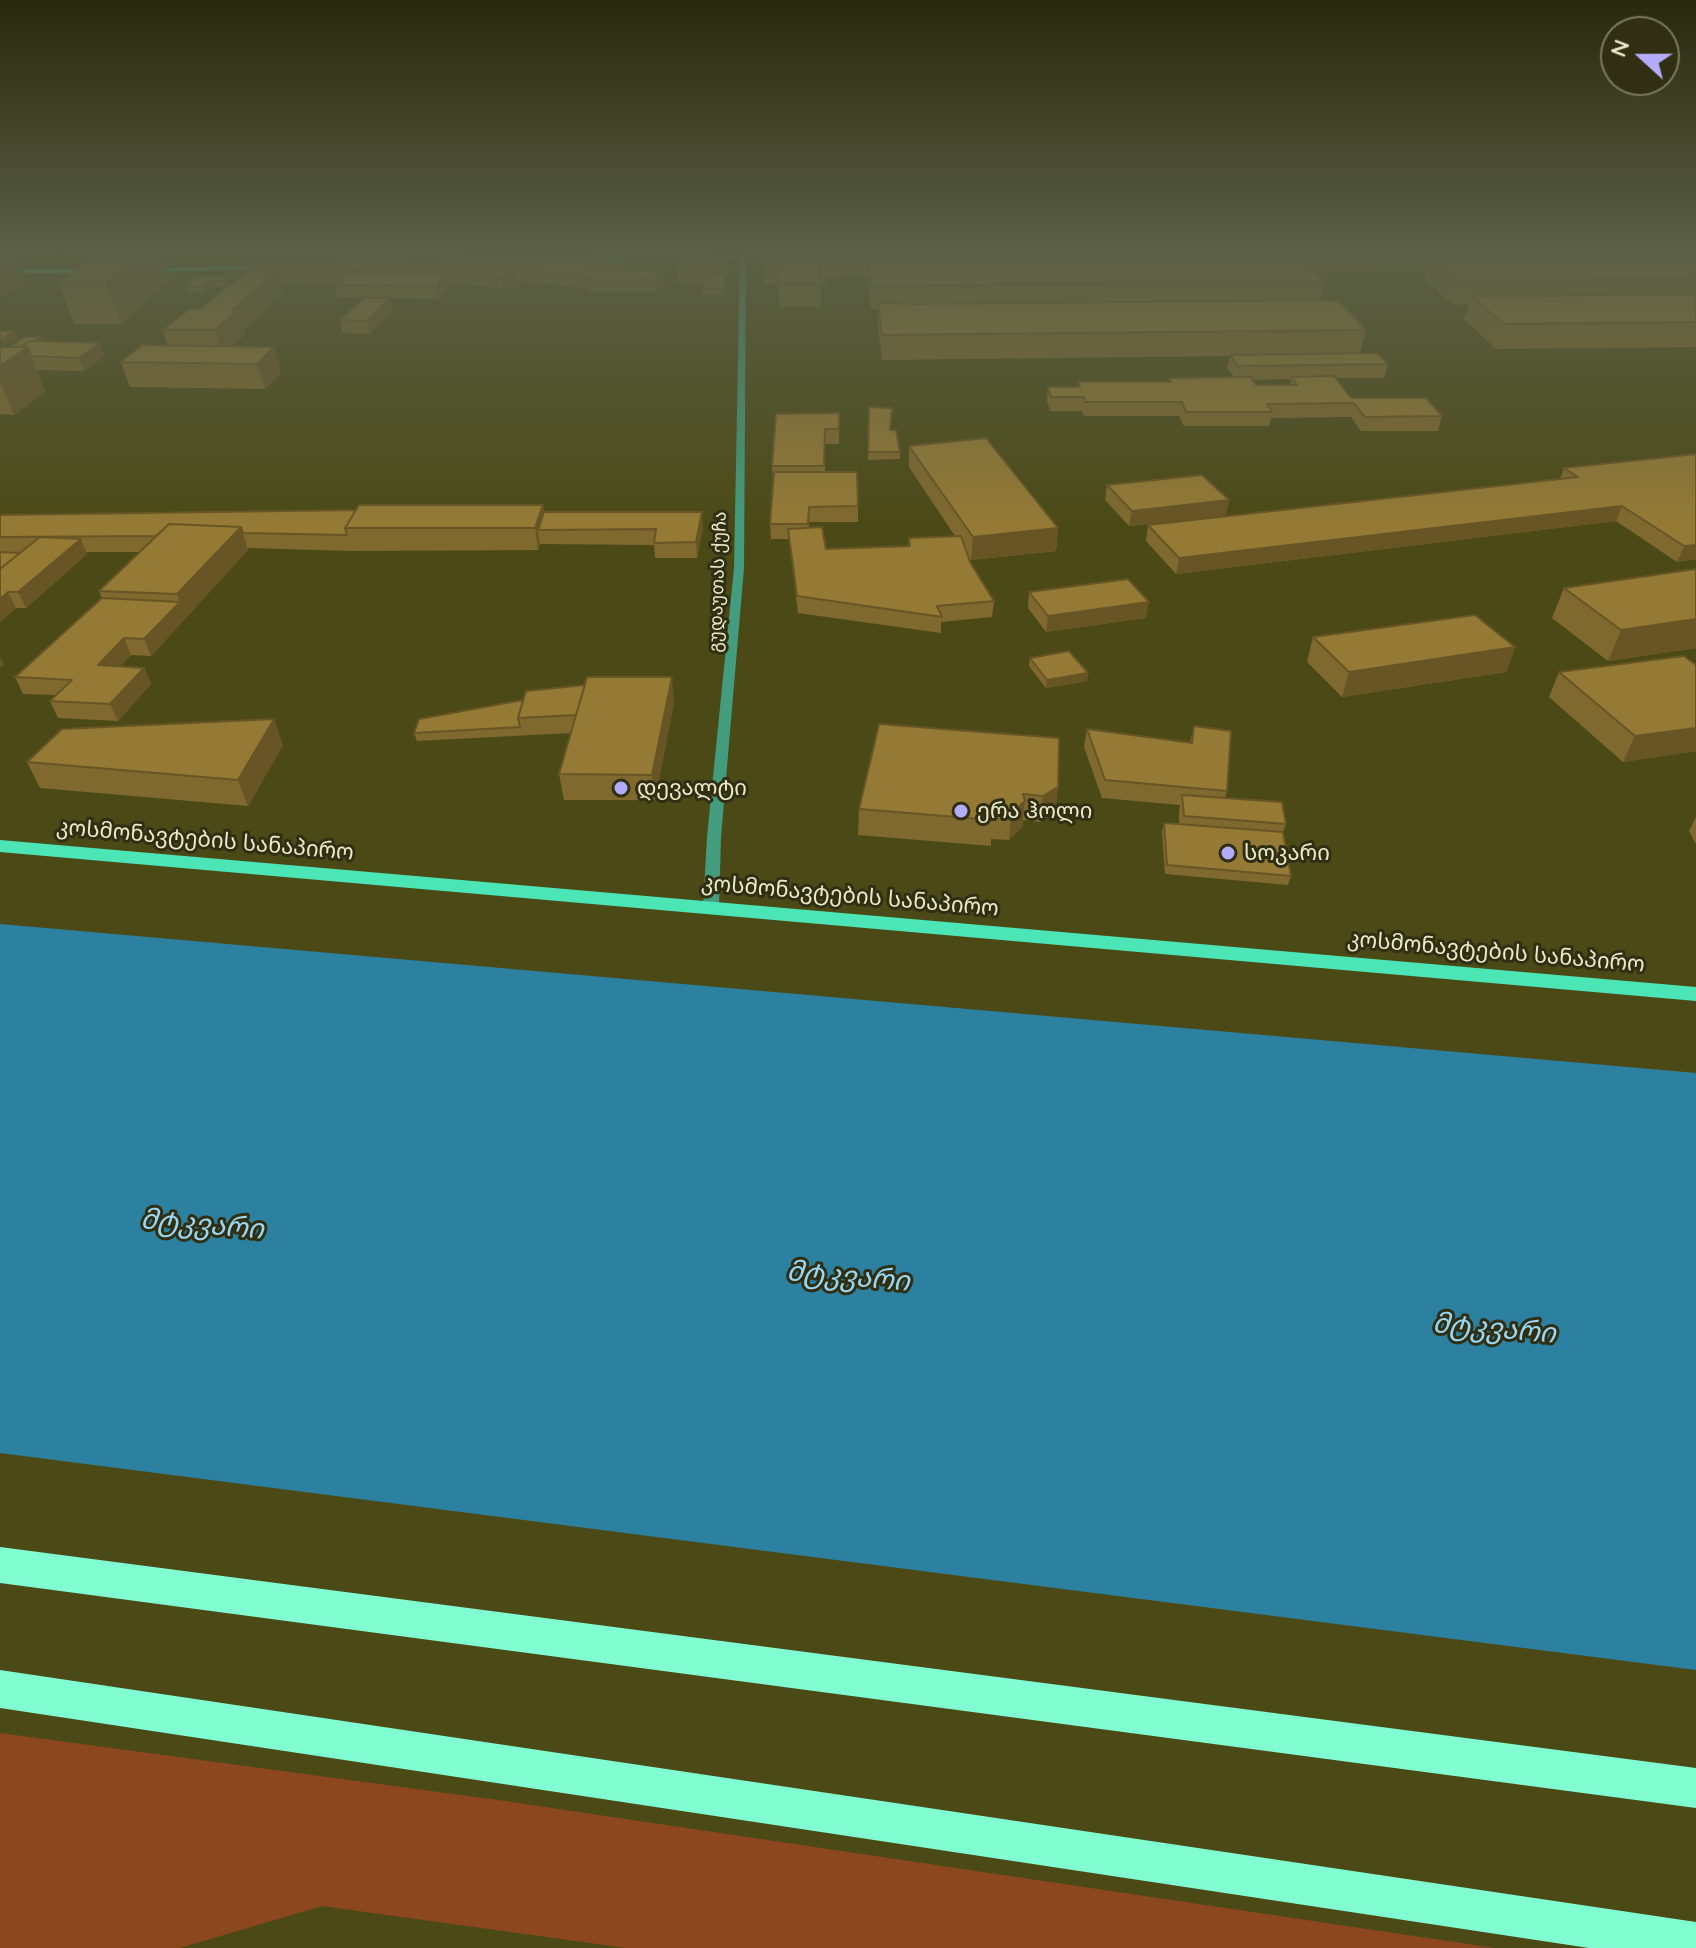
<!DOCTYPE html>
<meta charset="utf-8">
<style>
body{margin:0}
#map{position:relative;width:1696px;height:1948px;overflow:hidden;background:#4b4a17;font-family:Quicksand,sans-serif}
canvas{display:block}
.north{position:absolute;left:1600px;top:16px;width:80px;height:80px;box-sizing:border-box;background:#302f13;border:2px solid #7a7a5b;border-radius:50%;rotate:291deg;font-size:22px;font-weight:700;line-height:32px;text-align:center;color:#eaeac8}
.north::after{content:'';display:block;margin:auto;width:28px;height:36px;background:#b4acf9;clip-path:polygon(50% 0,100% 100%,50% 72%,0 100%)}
</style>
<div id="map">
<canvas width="1696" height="1948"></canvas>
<div class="north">N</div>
</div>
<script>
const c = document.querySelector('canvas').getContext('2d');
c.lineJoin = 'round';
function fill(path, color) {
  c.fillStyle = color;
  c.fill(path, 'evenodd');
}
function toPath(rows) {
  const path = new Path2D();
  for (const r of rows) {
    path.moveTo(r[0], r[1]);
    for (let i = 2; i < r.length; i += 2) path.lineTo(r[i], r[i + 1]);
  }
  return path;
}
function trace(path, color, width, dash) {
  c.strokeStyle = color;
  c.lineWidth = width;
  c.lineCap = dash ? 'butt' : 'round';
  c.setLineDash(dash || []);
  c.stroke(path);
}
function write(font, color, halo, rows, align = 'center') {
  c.font = font + ' Quicksand,"Noto Sans Georgian",sans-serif';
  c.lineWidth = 6;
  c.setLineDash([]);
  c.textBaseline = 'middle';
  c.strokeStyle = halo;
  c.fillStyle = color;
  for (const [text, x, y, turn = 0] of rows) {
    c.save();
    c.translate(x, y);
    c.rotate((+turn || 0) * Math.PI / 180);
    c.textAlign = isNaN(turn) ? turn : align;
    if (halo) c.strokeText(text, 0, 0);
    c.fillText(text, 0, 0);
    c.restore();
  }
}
const green = toPath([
 [0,1733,498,1800,1495,1948,626,1948,322,1906,180,1948,0,1948]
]);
const water = toPath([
 [0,924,1696,1073,1696,1670,0,1453]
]);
const street = toPath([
 [743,255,746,257,744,568,721,837,719,907,711,912,703,907,707,837,734,568,740,257,743,255]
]);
const secondary = toPath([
 [785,254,787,257,572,262,569,260,785,254],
 [469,260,471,263,408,266,405,264,469,260],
 [269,266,271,269,144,272,140,270,144,268,269,266],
 [0,269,97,269,101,271,97,273,0,273,0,269]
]);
const primary = toPath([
 [0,840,1696,987,1696,1001,0,852,0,840]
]);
const highway = toPath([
 [0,1547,1696,1768,1696,1808,0,1583,0,1547],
 [0,1670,1696,1922,1696,1948,1589,1948,0,1708,0,1670]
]);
const wall = toPath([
 [63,253,192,253,161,255,169,280,121,324,74,324,59,283,93,256,64,257],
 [764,253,1696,253,1696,347,1496,349,1464,319,1469,304,1454,305,1424,279,1427,271,1316,272,1325,282,1320,300,1366,330,1360,353,1388,364,1384,378,1336,378,1351,398,1442,416,1438,431,1361,431,1351,417,1271,418,1269,426,1184,426,1179,416,1084,416,1082,411,1050,411,1047,401,1048,387,1078,387,1078,382,1169,382,1169,378,1234,377,1227,368,1230,356,882,360,878,327,878,309,871,309,868,277,826,278,826,285,821,285,821,307,779,307,778,285,764,285],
 [1291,379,1290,385,1256,385,1252,380],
 [728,258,729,270,723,295,702,295,702,289,704,282,677,282,676,270],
 [449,260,621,261,620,270,662,272,663,284,656,291,589,293,589,289,516,280,517,285,503,289,449,282,450,286,438,299,337,297,334,284,336,282,280,283,283,295,244,330,245,334,232,347,274,347,281,373,265,389,130,387,121,362,168,346,163,330,199,309,247,271,451,266],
 [229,276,231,282,226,287,211,287,204,293,187,293,185,287],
 [393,311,370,334,343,333,340,320],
 [41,337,43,341,100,343,104,356,84,371,37,370,45,392,14,415,0,414,0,347,9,347],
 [869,407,900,452,900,459,868,460],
 [839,413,839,444,825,444,825,472,858,506,858,522,809,522,809,528,826,549,908,546,909,538,955,536,909,467,909,446,1058,528,1056,551,971,560,968,556,970,562,994,601,992,617,941,622,941,633,798,613,789,539,771,539,770,524,773,481,772,466],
 [1696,454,1696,559,1677,562,1616,521,1176,574,1146,541,1148,525,1560,479,1564,468],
 [1107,485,1226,515,1129,526,1105,500],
 [543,505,544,512,703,527,697,558,655,558,654,545,540,544,538,550,351,551,248,548,248,550,151,656,131,655,120,666,144,668,151,684,118,721,58,718,50,701,56,695,23,694,15,677,102,598,99,591,140,552,86,552,87,554,26,608,16,608,0,622,0,515,356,510],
 [1696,569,1696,648,1608,661,1552,618,1564,588],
 [1029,592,1146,618,1046,632,1028,608],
 [1313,637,1515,647,1506,672,1342,697,1307,662],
 [1030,658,1088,673,1087,681,1046,688,1029,666],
 [1696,665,1696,751,1623,762,1549,697,1559,672],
 [674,702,655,800,564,800,559,774,571,733,417,741,414,733,419,719],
 [1194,726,1227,791,1225,798,1286,824,1283,832,1291,876,1288,885,1165,874,1162,832,1164,823,1179,824,1179,812,1180,805,1102,798,1084,747,1087,729,1190,743],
 [283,745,248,806,40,788,27,762],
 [1058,787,1055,812,1040,822,1023,820,1022,827,1009,840,991,839,991,846,858,835,859,809],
 [1696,817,1696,844,1689,831]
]);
const shadedWall = toPath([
 [0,253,16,253,27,283,0,300],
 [142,253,160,253,169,280,121,324,106,282],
 [728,258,729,270,723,295,723,289,726,276],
 [277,272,283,295,244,330,245,334,222,355,215,330,232,310],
 [515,272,517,285,503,289,501,277],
 [662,272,663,284,656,291,655,279],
 [447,274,450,286,438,299,436,286],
 [229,276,231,282,226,287,225,281],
 [209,281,211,287,204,293,202,287],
 [390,298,393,311,370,334,367,321],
 [15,331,18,338,4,346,2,340],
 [41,337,44,344,30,353,45,392,14,415,0,381,0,361],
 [100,343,104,356,84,371,79,358],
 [274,347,281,373,265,389,257,364],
 [1229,500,1226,515,1129,526,1132,511],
 [543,505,546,527,538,530,540,544,538,550,535,528],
 [1622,506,1616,521,1176,574,1179,558],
 [702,512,703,527,697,558,696,542],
 [241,527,248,550,151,656,144,639,180,602,177,594],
 [1058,528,1056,551,971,560,973,537],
 [81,539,87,554,26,608,18,592],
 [1696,545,1696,559,1677,562,1684,546],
 [8,592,16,608,0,622,0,599],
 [1149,602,1146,618,1046,632,1048,616],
 [1696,619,1696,648,1608,661,1621,630],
 [124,638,131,655,105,682,98,665],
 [1515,647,1506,672,1342,697,1349,672],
 [0,657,4,665,0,668],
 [144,668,151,684,118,721,110,704],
 [1088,673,1087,681,1046,688,1047,680],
 [672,677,674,702,655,800,652,775],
 [274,719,283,745,248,806,238,780],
 [1696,728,1696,751,1623,762,1635,736],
 [1058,787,1055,812,1040,822,1043,796],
 [1025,801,1022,827,1009,840,1011,814]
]);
const building = toPath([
 [97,253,142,253,106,282,59,283,97,253],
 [764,253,1015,253,826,255,826,262,819,262,821,284,778,284,778,262,763,262,764,253],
 [1286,253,1430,253,1434,256,1430,256,1430,259,1305,261,1304,259,1285,260,1286,253],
 [1696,253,1696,278,1461,281,1430,256,1696,253],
 [594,256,588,268,662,272,655,279,588,280,591,278,449,260,450,257,594,256],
 [680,258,728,258,726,270,676,270,680,258],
 [1304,259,1325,282,871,285,868,263,1304,259],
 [392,260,515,272,501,277,444,269,248,271,253,264,392,260],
 [594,261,621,261,617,270,592,268,594,261],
 [247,271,277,272,232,310,238,310,215,330,163,330,189,309,199,309,247,271],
 [348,272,447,274,436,286,334,284,348,272],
 [706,275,726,275,723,289,702,289,706,275],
 [229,276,225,281,209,281,202,287,185,287,196,277,229,276],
 [1696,294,1696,322,1504,324,1471,296,1696,294],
 [364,298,390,298,367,321,340,320,364,298],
 [1338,300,1366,330,882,335,878,303,917,304,1338,300],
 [0,331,15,331,2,340,0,340,0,331],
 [25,337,41,337,36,341,30,341,20,347,9,347,25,337],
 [30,341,100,343,79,358,31,356,28,347,20,347,30,341],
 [142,345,274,347,257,364,121,362,142,345],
 [0,347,28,347,0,366,0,347],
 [1377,353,1388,364,1238,366,1230,355,1377,353],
 [1334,376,1351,398,1426,398,1442,416,1365,417,1354,403,1267,404,1272,412,1186,412,1182,402,1085,402,1084,397,1051,397,1048,387,1080,387,1078,382,1171,382,1169,378,1251,377,1256,385,1297,385,1292,377,1334,376],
 [869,407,892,408,890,430,896,430,900,452,868,452,869,407],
 [839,413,839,429,825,429,824,466,772,466,776,414,839,413],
 [986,438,1058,528,973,537,909,446,986,438],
 [1696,454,1696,545,1684,546,1622,506,1179,558,1148,525,1578,477,1564,468,1696,454],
 [774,472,857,472,858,506,809,507,808,524,770,524,774,472],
 [1202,475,1229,500,1132,511,1107,485,1202,475],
 [359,505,543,505,535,528,345,528,359,505],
 [356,510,345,528,347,535,243,533,241,527,169,524,156,536,0,537,0,515,356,510],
 [544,512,702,512,696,542,654,543,656,529,538,530,544,512],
 [169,524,241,527,177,594,99,591,169,524],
 [822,527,826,549,910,546,909,538,961,536,970,562,994,601,937,606,942,617,797,596,788,529,822,527],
 [40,537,81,539,18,592,8,592,0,599,0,569,40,537],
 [0,552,20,553,0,569,0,552],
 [1696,569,1696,619,1621,630,1564,588,1696,569],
 [1128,579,1149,602,1048,616,1029,592,1128,579],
 [102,598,180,602,144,639,124,638,98,665,144,668,110,704,50,701,72,680,15,677,102,598],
 [1475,615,1515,647,1349,672,1313,637,1475,615],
 [1069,651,1088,673,1047,680,1030,658,1069,651],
 [1684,656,1696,665,1696,728,1635,736,1559,672,1684,656],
 [587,677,672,677,652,775,559,774,587,677],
 [585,685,576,715,518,718,526,691,585,685],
 [523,700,518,718,520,727,414,733,419,719,523,700],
 [274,719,238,780,27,762,62,729,274,719],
 [879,724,1059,738,1058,787,1043,796,1023,794,1025,801,1011,814,994,813,993,820,859,809,879,724],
 [1194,726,1231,731,1227,791,1105,780,1087,729,1192,743,1194,726],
 [1182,795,1282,802,1286,824,1184,816,1182,795],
 [1164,823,1283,832,1291,876,1167,865,1164,823]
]);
const markers = [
 [621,788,8,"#b4acf9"],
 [961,811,8,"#b4acf9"],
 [1228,853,8,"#b4acf9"]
];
const farStreetnames = [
 ["გუდაუთას ქუჩა",718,582,-88]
];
const poiNames = [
 ["დევალტი",637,788],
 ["ერა ჰოლი",977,811],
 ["სოკარი",1244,853]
];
const streetNames = [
 ["კოსმონავტების სანაპირო",205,840,5],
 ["კოსმონავტების სანაპირო",850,896,5],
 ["კოსმონავტების სანაპირო",1496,952,5]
];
const nearWaternames = [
 ["მტკვარი",202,1225,5],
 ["მტკვარი",848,1277,5],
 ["მტკვარი",1494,1329,5]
];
fill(green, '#8c471f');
fill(water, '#2c80a0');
fill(street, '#449c7e');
fill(secondary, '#1eca9b');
fill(primary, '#4ce6b6');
fill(highway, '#80fdd1');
fill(wall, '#7f692e');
fill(shadedWall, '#685525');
fill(building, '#947a35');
trace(building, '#685525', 2);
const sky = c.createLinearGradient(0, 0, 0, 526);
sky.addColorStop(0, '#29290d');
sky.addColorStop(0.48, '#5b6047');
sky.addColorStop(1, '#5b604700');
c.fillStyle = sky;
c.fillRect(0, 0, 1696, 526);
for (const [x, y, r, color] of markers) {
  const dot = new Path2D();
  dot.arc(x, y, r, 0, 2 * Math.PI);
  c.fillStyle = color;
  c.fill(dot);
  trace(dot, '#302f13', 3);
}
write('18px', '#eaeac8', '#302f13', farStreetnames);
write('22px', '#eaeac8', '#302f13', poiNames, 'left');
write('22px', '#eaeac8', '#302f13', streetNames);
write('italic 28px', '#99d7f3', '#302f13', nearWaternames);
</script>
